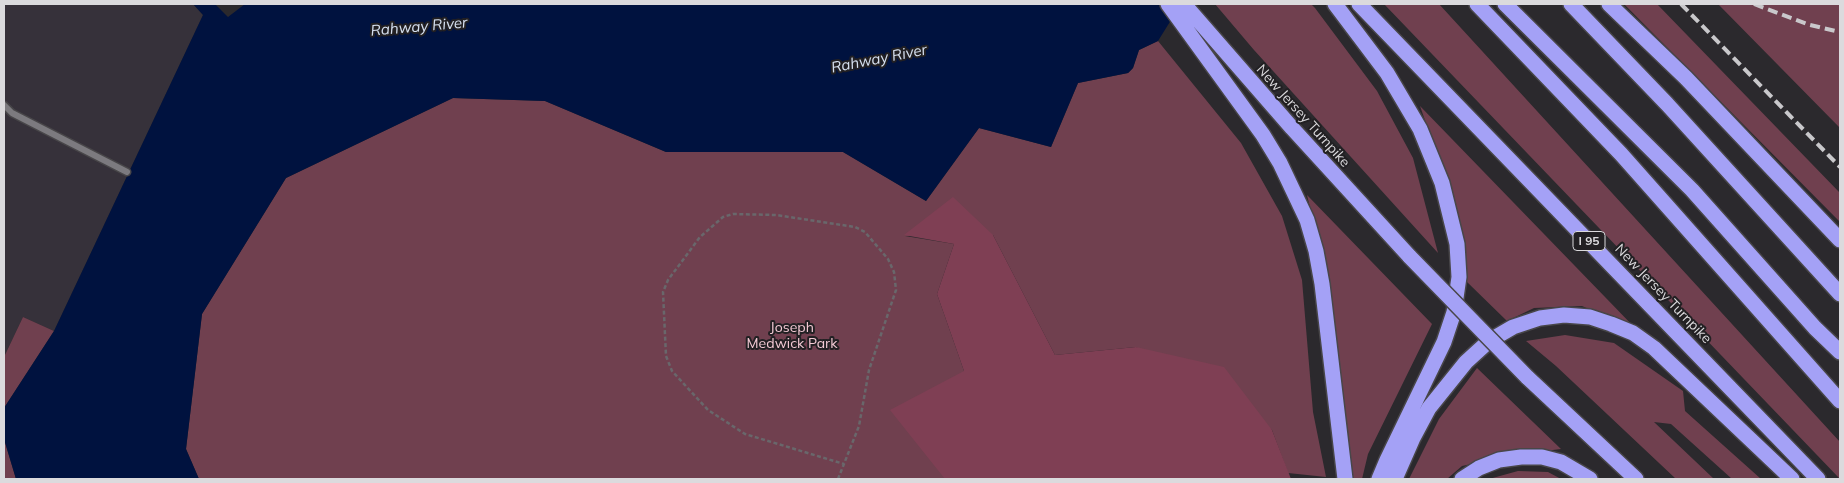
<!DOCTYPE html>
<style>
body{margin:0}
#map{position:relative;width:1844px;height:483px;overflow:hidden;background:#2b292d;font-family:Mulish,sans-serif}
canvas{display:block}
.frame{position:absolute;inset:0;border:5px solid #dbdadd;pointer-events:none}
</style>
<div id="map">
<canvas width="1844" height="483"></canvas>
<div class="frame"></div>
</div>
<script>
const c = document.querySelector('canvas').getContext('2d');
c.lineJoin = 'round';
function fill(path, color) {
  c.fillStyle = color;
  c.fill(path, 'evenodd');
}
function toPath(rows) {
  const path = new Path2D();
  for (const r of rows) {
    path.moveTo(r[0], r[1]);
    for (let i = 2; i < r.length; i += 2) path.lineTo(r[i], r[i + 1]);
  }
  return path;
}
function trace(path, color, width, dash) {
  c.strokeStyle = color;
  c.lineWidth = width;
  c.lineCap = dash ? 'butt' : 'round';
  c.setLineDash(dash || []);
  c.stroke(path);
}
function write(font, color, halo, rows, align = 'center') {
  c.font = font + ' Mulish,sans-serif';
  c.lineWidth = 4;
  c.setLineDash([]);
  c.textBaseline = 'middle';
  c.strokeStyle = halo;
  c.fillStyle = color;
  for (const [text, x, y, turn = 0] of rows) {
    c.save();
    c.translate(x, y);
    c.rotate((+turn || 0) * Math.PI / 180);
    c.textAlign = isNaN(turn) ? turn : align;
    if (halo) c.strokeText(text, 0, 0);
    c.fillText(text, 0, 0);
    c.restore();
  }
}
const built = toPath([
 [4,4,193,4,203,15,54,331,23,317,4,357]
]);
const green = toPath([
 [1215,4,1311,4,1315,8,1377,91,1413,158,1438,253,1254,50],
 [1384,4,1439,4,1840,442,1840,479],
 [1624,4,1657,4,1840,193,1840,222],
 [1718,4,1840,4,1840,128],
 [1158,41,1241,143,1282,216,1302,280,1313,412,1326,477,1288,473,1272,430,1136,347,1055,355,993,235,905,236,954,244,937,294,964,371,945,479,199,479,186,449,202,314,286,178,453,98,545,101,666,152,843,152,926,201,979,128,1051,147,1078,83,1128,73,1133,68,1139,50],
 [1420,106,1636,329,1582,306,1534,308,1507,321,1466,281,1433,143],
 [1307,195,1432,324,1368,454,1362,479,1349,479,1316,233],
 [23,317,54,331,4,408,4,357],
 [1565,335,1614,343,1683,391,1685,411,1761,479,1732,479,1671,424,1654,422,1714,479,1676,479,1556,366,1526,341],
 [1477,368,1561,449,1512,455,1462,466,1447,479,1409,479,1439,419],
 [4,439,16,479,4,479],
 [1518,471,1548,472,1561,479,1489,479]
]);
const forest = toPath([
 [953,197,993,235,1055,355,1136,347,1224,367,1272,430,1291,479,945,479,890,410,964,371,937,294,954,244,904,235]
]);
const water = toPath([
 [193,4,215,4,228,17,245,4,1181,4,1158,41,1139,50,1133,68,1128,73,1078,83,1051,147,979,128,926,201,843,152,666,152,545,101,453,98,286,178,202,314,186,449,199,479,16,479,4,439,4,408,54,331,203,15]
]);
const path = toPath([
 [838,479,859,426,869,370,896,290,894,272,888,259,865,232,855,227,776,215,733,214,723,217,700,237,668,280,663,292,666,356,672,371,708,410,745,434,844,464]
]);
const service = toPath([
 [4,105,12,113,127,172]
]);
const motorway = toPath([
 [1168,4,1263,135,1280,163,1307,220,1316,251,1322,284,1345,479],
 [1184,4,1292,128,1410,257],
 [1335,4,1387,73,1420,129,1442,183,1457,244,1459,277,1454,312,1444,342,1387,460,1379,479],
 [1359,4,1818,479],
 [1477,4,1621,154,1840,401],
 [1505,4,1692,190,1815,328,1840,352],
 [1571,4,1667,104,1840,294],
 [1609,4,1686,78,1840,240],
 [1527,377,1636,479],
 [1395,479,1413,438,1429,408,1466,362,1489,341,1513,327,1540,318,1564,315,1590,317,1611,324,1633,333,1654,348,1792,479],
 [1462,479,1479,468,1499,460,1521,457,1542,457,1561,462,1590,479]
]);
const rail = toPath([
 [1681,4,1840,167],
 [1754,4,1810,25,1840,32]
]);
const motorwayBridge = toPath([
 [1410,257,1527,377]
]);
const shields = [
 [1589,241,32]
];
const shieldNames = [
 ["I 95",1589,241]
];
const streetNames = [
 ["New Jersey Turnpike",1303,116,48],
 ["New Jersey Turnpike",1663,294,46]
];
const parkNames = [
 ["Joseph",792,328],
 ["Medwick Park",792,344]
];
const waterNames = [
 ["Rahway River",419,27,-5],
 ["Rahway River",879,59,-11]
];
fill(built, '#36313a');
fill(green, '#70404f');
fill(forest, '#7f3f54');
fill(water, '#00123f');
trace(service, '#484649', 9);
trace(motorway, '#484649', 18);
trace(path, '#69676b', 2.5, [4, 2.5]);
trace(service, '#7c7a7f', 6);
trace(motorway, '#a4a1f6', 15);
trace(rail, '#c9c8cb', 4, [10, 5]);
trace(motorwayBridge, '#484649', 18, []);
trace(motorwayBridge, '#a4a1f6', 15);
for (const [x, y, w] of shields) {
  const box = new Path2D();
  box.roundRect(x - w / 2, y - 9.5, w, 19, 4);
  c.fillStyle = '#222023';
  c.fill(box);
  trace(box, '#dbdadd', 1);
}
write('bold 12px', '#dbdadd', null, shieldNames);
write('14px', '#dbdadd', '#222023', streetNames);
write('14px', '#f3c9d4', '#222023', parkNames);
write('italic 15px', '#d6e0f0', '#222023', waterNames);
</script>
